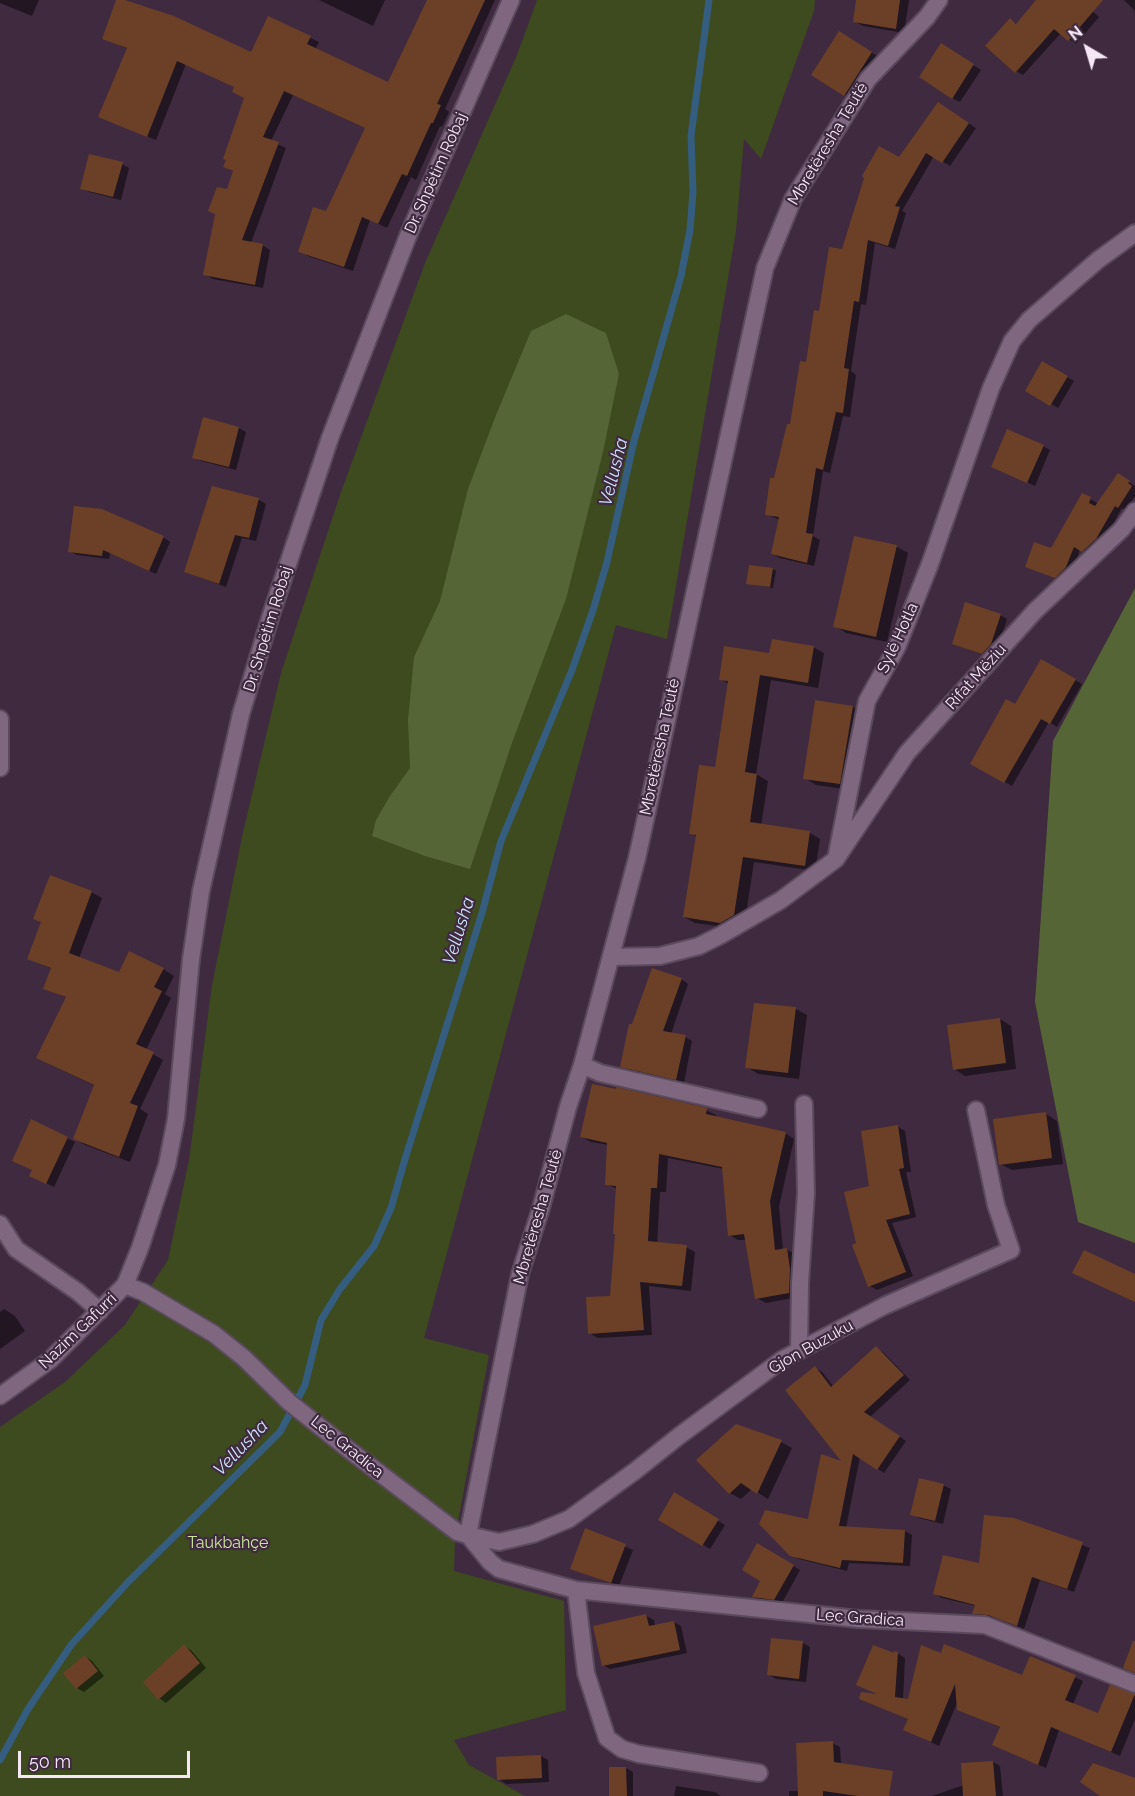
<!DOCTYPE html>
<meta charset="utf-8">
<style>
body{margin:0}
#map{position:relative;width:1135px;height:1796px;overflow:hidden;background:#3f2a40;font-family:Raleway,sans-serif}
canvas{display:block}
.north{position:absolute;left:1057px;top:18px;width:60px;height:60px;-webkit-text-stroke:4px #3f2a40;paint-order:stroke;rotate:322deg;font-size:16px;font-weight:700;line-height:24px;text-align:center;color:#f5e7f5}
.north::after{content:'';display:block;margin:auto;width:21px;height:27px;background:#f5e7f5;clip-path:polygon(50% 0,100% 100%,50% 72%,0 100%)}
.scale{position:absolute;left:18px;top:1751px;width:172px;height:27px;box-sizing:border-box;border:3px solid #f5e7f5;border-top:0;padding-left:8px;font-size:18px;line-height:21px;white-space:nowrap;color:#f5e7f5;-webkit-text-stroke:4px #3f2a40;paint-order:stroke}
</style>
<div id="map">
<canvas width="1135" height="1796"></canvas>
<div class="north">N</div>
<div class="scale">50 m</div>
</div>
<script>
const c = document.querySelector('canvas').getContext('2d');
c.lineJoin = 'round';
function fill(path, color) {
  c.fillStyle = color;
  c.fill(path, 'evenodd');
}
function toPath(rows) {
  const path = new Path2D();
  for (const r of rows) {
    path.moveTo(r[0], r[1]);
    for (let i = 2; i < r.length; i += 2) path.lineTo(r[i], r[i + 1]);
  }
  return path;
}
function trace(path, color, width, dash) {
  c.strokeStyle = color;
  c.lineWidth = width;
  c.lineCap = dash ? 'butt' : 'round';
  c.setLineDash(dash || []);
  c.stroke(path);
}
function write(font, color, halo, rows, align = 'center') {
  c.font = font + ' Raleway,sans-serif';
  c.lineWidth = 4.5;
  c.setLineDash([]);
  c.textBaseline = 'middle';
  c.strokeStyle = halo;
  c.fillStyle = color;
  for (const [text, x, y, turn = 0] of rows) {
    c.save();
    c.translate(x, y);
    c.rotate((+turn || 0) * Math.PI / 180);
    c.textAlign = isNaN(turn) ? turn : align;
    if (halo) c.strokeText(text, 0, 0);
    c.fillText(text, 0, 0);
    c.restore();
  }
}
const green = toPath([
 [537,0,815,0,814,11,761,159,744,139,736,231,667,639,616,625,424,1338,489,1355,455,1538,454,1571,564,1601,566,1710,454,1740,469,1765,525,1796,0,1796,0,1427,65,1382,125,1325,168,1260,189,1160,212,985,243,832,281,673,341,492,425,263,517,55]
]);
const forest = toPath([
 [566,314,606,333,619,374,603,452,566,599,512,743,470,869,425,856,372,836,376,820,390,796,410,768,408,720,414,657,440,601,468,489,496,415,531,331],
 [1135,588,1135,1243,1078,1222,1035,1002,1053,741]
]);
const shadow = toPath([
 [0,0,39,0,32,16,0,3],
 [118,0,252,54,269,18,319,42,315,50,389,84,428,0,495,0,445,109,449,112,442,127,440,126,416,180,411,177,387,228,370,220,353,271,308,256,300,251,326,213,367,129,293,95,271,141,286,148,251,243,262,245,270,250,263,288,213,279,205,274,234,172,225,167,245,98,236,87,186,64,156,140,100,117,128,49,103,38],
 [319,0,385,0,373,26],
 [858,0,909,0,904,33,863,26,854,21],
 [1039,0,1080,0,1099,17,1076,44,1061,33,1023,75,1016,71,1010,20,1017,24],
 [1124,0,1135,0,1135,11],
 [840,33,879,57,852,99,813,74],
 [949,49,981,70,960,102,952,98],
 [945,108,976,128,950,166,934,156,902,211,906,213,895,249,875,243,866,305,861,304,851,371,856,375,850,417,843,416,830,473,823,471,813,536,820,540,814,566,780,558,772,554,780,520,766,514,820,312,843,251,900,159],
 [122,164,129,168,121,200,89,192,82,188],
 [1042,363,1074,381,1058,408,1027,390],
 [204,419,239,428,246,432,236,470,201,461,194,457],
 [1043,446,1050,450,1035,486,1000,470],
 [1118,475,1135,486,1135,496,1125,510,1122,508,1102,543,1090,555,1080,549,1073,571,1062,581,1027,566,1052,550,1090,499,1099,504],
 [213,488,259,500,266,504,256,541,242,538,226,587,186,572],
 [163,537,170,542,156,574,110,553,109,559,77,555,69,551],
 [855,537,897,547,908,553,887,642,846,633,835,626],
 [773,569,776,571,773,588,747,583],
 [1000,615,1007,619,998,648,990,657,953,644],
 [813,647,824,653,818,688,771,680,756,774,768,781,761,826,810,833,820,839,815,871,754,862,745,921,732,928,695,923,684,917,697,837,691,833,716,769,729,684,720,679,771,654],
 [1042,661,1082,684,1057,727,1049,722,1012,786,972,763,1015,706],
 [816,702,853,707,864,714,851,790,816,785,805,778],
 [91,892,102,898,79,958,120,973,163,969,174,976,165,994,171,998,146,1050,163,1060,140,1109,148,1114,130,1162,85,1145,75,1139,95,1086,49,1064,67,998,45,988,52,969,29,959],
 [681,979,688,984,671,1034,685,1037,692,1041,684,1083,629,1070,622,1066,633,1026],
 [755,1004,796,1009,807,1015,799,1079,758,1074,747,1067],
 [1000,1019,1011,1026,1016,1069,965,1076,954,1069],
 [706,1110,716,1115,715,1118,785,1133,794,1139,779,1207,783,1250,786,1249,795,1254,798,1297,766,1303,757,1298,747,1240,738,1240,729,1235,724,1169,668,1158,666,1192,660,1192,657,1244,686,1247,695,1252,691,1291,649,1286,652,1335,598,1338,589,1333,611,1297,616,1234,617,1189,606,1184,609,1145,591,1142,582,1137],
 [1046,1114,1057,1121,1063,1164,1012,1170,1000,1164],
 [32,1121,75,1142,54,1187,38,1179,33,1170],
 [897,1126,905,1131,911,1172,906,1172,916,1217,892,1223,913,1276,877,1290,870,1286,858,1244,871,1187],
 [4,1309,15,1316,25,1331,0,1349,0,1312],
 [876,1348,883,1352,910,1380,870,1417,906,1441,884,1473,860,1457,846,1528,905,1531,912,1535,910,1566,849,1563,847,1571,799,1559,791,1555,810,1521,845,1465,815,1368,822,1372,834,1387],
 [781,1442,792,1448,768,1499,752,1489,741,1499,730,1493],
 [943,1485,951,1489,943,1524,919,1518,912,1514],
 [675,1495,725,1525,710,1549,660,1519],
 [1013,1519,1090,1548,1074,1592,1040,1580,1024,1629,997,1618,981,1617,974,1613,976,1606,942,1598,935,1594,980,1565],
 [586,1530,633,1550,619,1586,572,1568],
 [758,1545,800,1570,782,1603,761,1601,754,1597,762,1580],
 [646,1616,654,1620,655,1626,674,1622,681,1626,687,1653,610,1669,603,1665],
 [803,1643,810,1647,806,1682,776,1679,768,1674],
 [184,1646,191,1650,206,1668,166,1703,159,1698],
 [897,1653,905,1658,903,1700,909,1701,941,1655,1023,1677,1031,1658,1083,1681,1073,1704,1099,1715,1111,1687,1135,1696,1135,1719,1120,1756,1059,1730,1046,1768,1002,1749,1001,1728,967,1713,958,1701,939,1746,905,1730,909,1719,879,1695,894,1655],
 [85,1656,92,1661,104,1676,84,1692,77,1688],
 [832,1743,840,1747,841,1764,882,1796,789,1796,789,1791,799,1791],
 [541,1756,548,1760,549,1782,506,1784,499,1779],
 [993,1762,1000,1766,1003,1796,932,1796,964,1785],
 [626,1768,633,1772,633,1796,611,1796,611,1769],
 [676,1786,715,1792,721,1796,674,1796]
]);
const stream = toPath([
 [0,1760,28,1709,71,1645,128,1582,280,1432,305,1385,321,1320,340,1289,374,1246,391,1208,405,1159,482,913,501,841,572,670,593,610,607,562,634,441,681,276,690,230,693,192,691,136,709,0]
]);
const building = toPath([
 [116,0,125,0,174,16,251,52,268,16,311,36,307,44,388,82,427,0,485,0,437,104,441,105,433,123,431,123,407,176,402,174,378,224,362,217,344,267,298,252,313,207,326,211,365,128,284,91,263,137,279,142,242,240,263,244,255,285,203,275,215,214,208,211,217,187,227,189,233,171,223,167,226,160,223,159,244,98,232,92,234,87,177,61,147,137,98,117,127,48,102,39],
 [856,0,900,0,896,29,853,22],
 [1036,0,1103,0,1068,41,1054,29,1015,73,985,46,1010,18,1016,24],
 [839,31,872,52,844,96,811,75],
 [941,43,974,64,952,99,919,77],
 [938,102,969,123,942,163,926,153,895,206,900,207,888,246,868,240,859,302,854,301,844,368,849,369,843,413,836,412,823,470,816,468,806,533,813,534,807,563,771,554,779,517,765,515,770,478,774,478,787,424,790,424,800,361,806,362,814,310,819,311,829,247,842,249,864,178,862,176,879,146,899,157],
 [89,154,123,162,113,197,80,189],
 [1042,361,1068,376,1050,406,1025,391],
 [203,417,239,427,229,467,192,458],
 [1007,429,1044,445,1027,483,991,467],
 [1118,473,1130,481,1128,483,1132,486,1118,508,1115,506,1096,539,1082,552,1074,547,1066,567,1055,578,1025,567,1034,542,1051,548,1082,493,1091,497,1089,503,1095,506],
 [212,486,259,498,249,538,235,535,219,584,184,572],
 [74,506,102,509,164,536,149,571,103,550,102,556,68,552],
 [854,536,897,545,876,637,833,627],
 [749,565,773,568,770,587,746,584],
 [965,602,1001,614,991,644,982,654,952,644],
 [772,639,814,646,808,683,760,675,745,772,757,774,750,822,810,831,805,866,743,857,734,915,720,923,683,917,696,835,689,834,699,765,715,767,728,681,719,680,724,646,769,653],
 [1041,659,1076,679,1050,724,1041,719,1004,783,970,764,1006,699,1015,704],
 [815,700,853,706,840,784,803,779],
 [50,875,92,891,69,953,119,972,129,951,164,968,154,987,162,991,136,1044,154,1052,130,1103,138,1106,119,1157,73,1139,94,1085,36,1058,66,997,43,989,51,968,27,959,41,922,33,919],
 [652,968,682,978,663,1031,686,1035,676,1080,620,1067,629,1024,632,1024],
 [754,1003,796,1007,788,1073,745,1068],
 [1000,1018,1006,1063,953,1070,947,1025],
 [592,1084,616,1089,616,1087,707,1108,706,1114,786,1132,770,1201,775,1250,787,1248,790,1269,789,1293,755,1299,744,1234,728,1236,722,1167,659,1154,657,1188,651,1188,648,1241,687,1245,682,1286,640,1282,644,1330,588,1334,586,1297,610,1296,615,1234,613,1234,616,1186,605,1185,607,1143,580,1137],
 [1046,1112,1052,1158,999,1165,993,1119],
 [31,1119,68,1137,46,1184,29,1176,32,1170,12,1161],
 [898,1125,904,1168,899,1169,910,1214,886,1220,906,1272,868,1287,852,1245,856,1243,844,1192,869,1186,861,1131],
 [1084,1250,1135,1274,1135,1302,1072,1273],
 [876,1346,904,1375,864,1412,900,1436,877,1470,853,1454,839,1526,905,1530,903,1563,842,1560,840,1568,790,1556,759,1524,765,1510,808,1519,821,1454,841,1461,785,1390,815,1366,831,1387],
 [736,1424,782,1440,757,1494,741,1483,729,1494,696,1460],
 [919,1478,944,1484,935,1521,910,1515],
 [674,1492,719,1519,702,1546,658,1520],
 [984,1515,1014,1518,1083,1542,1067,1589,1032,1577,1017,1626,988,1615,972,1614,975,1605,933,1594,943,1555,979,1563],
 [585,1528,626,1544,611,1583,570,1569],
 [757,1543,794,1565,774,1600,752,1597,760,1581,742,1570],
 [646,1614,649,1626,674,1621,680,1650,602,1666,593,1626],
 [771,1638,803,1641,799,1679,767,1675],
 [1133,1641,1135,1641,1135,1673,1123,1668],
 [184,1644,200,1663,158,1700,143,1682],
 [944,1644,1022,1675,1030,1656,1076,1675,1065,1700,1098,1713,1110,1685,1135,1694,1111,1752,1051,1727,1038,1765,992,1745,1000,1727,957,1710,955,1684,931,1742,903,1730,908,1719,859,1699,861,1692,877,1694,856,1685,873,1645,894,1653,894,1651,898,1652,895,1697,908,1699,921,1645,941,1653],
 [85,1655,98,1671,76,1689,63,1673],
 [833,1741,834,1762,893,1771,889,1796,858,1796,823,1791,823,1796,798,1796,796,1743],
 [541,1755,542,1778,497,1780,496,1757],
 [993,1761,996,1796,963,1796,961,1763],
 [1093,1763,1135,1778,1135,1796,1100,1796,1080,1782],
 [609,1767,626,1767,627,1796,609,1796]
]);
const minor = toPath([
 [939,0,927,17,868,79,793,199,765,268,637,858,582,1065,568,1107,541,1208,520,1274,468,1535,499,1542,533,1534,569,1519,635,1471,679,1436,783,1359,884,1306,1011,1250,996,1205,976,1110],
 [0,719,0,768],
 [836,859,867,701,897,647,930,564,991,388,1012,341,1029,320,1098,260,1135,233],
 [611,957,660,956,699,946,721,935,781,900,836,859,907,753,1035,611,1122,529,1135,511],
 [582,1065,600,1073,758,1109],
 [125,1285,143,1292,214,1334,244,1358,289,1402,348,1449,457,1532,468,1535,490,1562,499,1569,576,1590,859,1619,985,1625,1135,1684],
 [799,1351,800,1283,806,1193,804,1104],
 [576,1590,586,1673,607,1738,622,1749,639,1754,759,1773]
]);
const tertiary = toPath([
 [0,1224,16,1249,78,1292,100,1311],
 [0,1396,50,1360,125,1285,140,1248,167,1165,176,1119,191,959,201,891,241,714,271,615,330,438,408,236,511,0]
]);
const streetNames = [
 ["Mbretëresha Teutë",828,144,-59],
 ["Dr. Shpëtim Robaj",436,173,-66],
 ["Dr. Shpëtim Robaj",268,629,-73],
 ["Sylë Hotla",898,638,-65],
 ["Rifat Mëziu",976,677,-48],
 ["Mbretëresha Teutë",660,747,-78],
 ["Mbretëresha Teutë",538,1217,-74],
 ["Nazim Gafurri",78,1331,-44],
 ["Gjon Buzuku",811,1347,-29],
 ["Lec Gradica",347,1447,39],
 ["Lec Gradica",860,1618,4]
];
const parkNames = [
 ["Taukbahçe",228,1543]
];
const waterNames = [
 ["Vellusha",614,472,-76],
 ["Vellusha",459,931,-73],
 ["Vellusha",241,1448,-46]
];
fill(green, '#3d4b1f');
fill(forest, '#556536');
fill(shadow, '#0007');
trace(stream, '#355d80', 7);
fill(building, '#6c4026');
trace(minor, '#5b495c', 20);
trace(tertiary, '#5b495c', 20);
trace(minor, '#7f6780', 16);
trace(tertiary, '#7f6780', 16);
write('16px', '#f5e7f5', '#3f2a40', streetNames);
write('16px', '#cce79b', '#3f2a40', parkNames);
write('italic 18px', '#cae3fa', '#3f2a40', waterNames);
</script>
